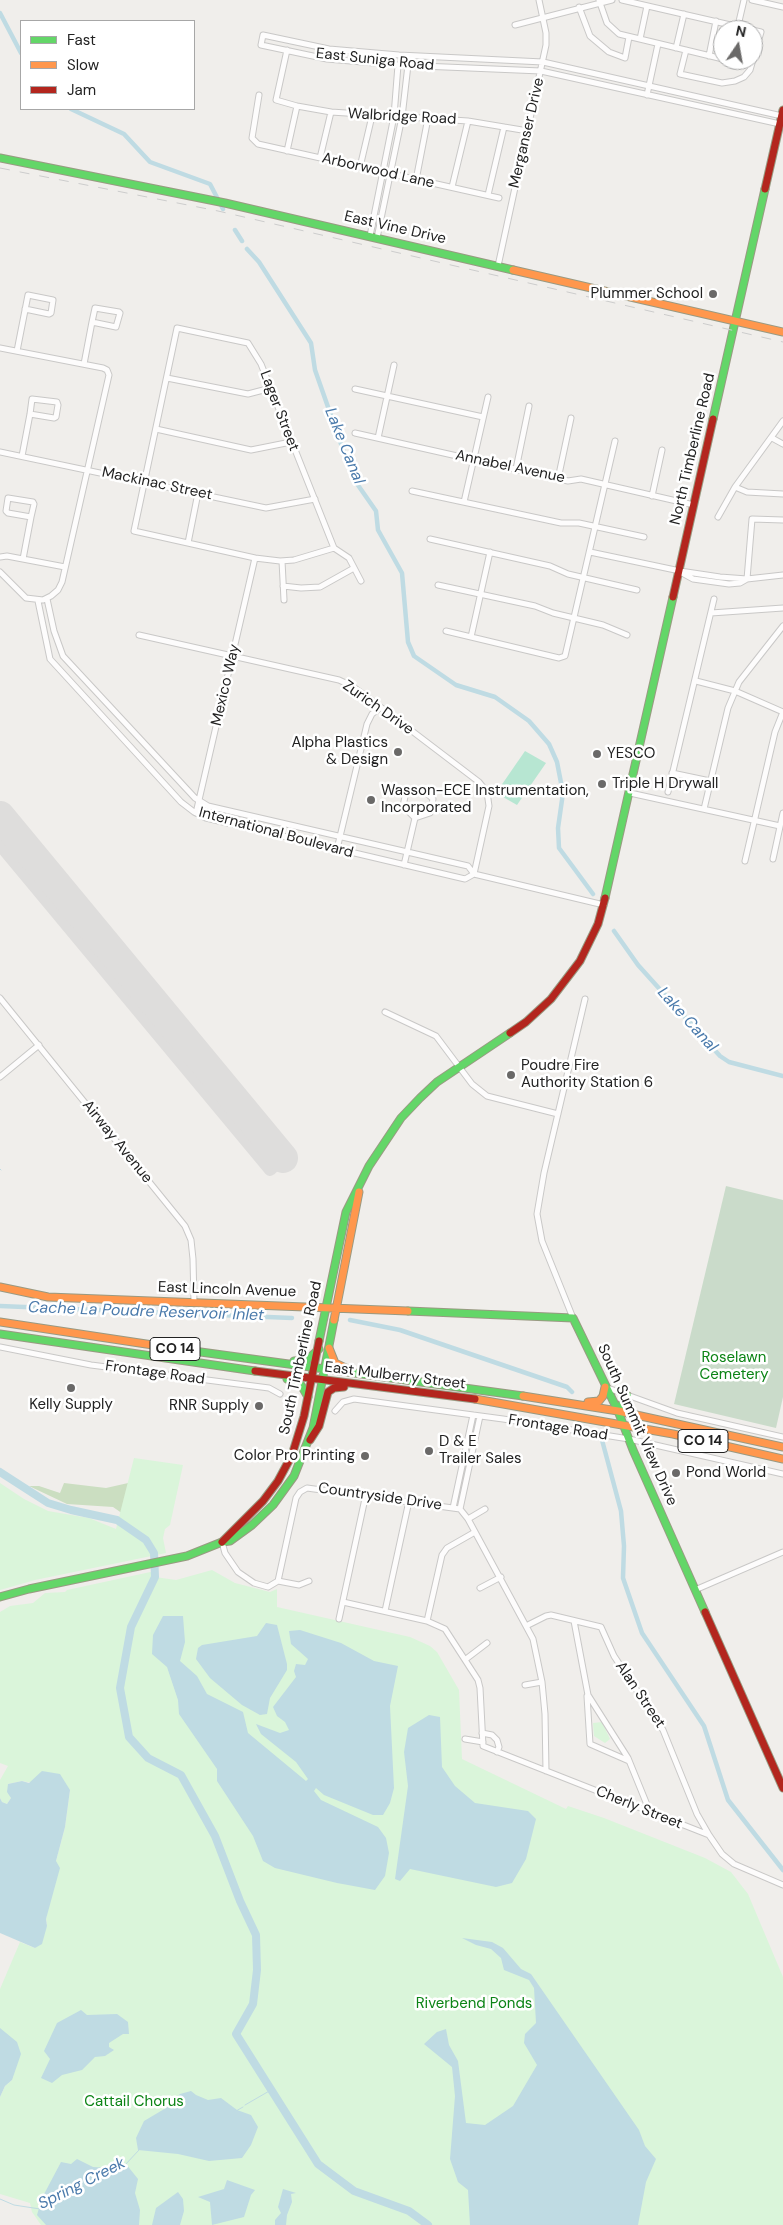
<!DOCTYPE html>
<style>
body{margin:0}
#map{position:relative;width:783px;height:2225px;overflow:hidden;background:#f0eeeb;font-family:"DM Sans",sans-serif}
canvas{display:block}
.legend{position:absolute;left:20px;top:20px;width:175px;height:90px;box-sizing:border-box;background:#fff;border:1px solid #a7a7a7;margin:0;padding:6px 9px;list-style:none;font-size:15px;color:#222}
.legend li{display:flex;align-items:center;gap:10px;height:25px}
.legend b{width:25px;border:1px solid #a7a7a7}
.north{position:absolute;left:713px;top:20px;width:50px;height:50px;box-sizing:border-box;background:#fff;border:1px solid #a7a7a7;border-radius:50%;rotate:12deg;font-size:14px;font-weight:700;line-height:20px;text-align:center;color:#222}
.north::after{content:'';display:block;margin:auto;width:18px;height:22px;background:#6a6968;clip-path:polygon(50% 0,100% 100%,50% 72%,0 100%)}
</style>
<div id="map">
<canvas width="783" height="2225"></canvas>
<ul class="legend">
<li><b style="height:6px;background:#63d668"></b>Fast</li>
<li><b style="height:6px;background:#ff974d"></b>Slow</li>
<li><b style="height:6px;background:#b3261e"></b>Jam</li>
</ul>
<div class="north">N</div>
</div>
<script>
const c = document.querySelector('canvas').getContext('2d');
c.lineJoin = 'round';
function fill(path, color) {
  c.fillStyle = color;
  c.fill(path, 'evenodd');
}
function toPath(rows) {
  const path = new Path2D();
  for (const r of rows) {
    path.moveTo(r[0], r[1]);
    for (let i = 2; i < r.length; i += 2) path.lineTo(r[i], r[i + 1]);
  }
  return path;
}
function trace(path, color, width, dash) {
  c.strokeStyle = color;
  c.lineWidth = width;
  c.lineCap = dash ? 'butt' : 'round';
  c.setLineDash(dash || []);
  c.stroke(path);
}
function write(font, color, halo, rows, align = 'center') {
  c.font = font + ' "DM Sans",sans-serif';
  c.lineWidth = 5;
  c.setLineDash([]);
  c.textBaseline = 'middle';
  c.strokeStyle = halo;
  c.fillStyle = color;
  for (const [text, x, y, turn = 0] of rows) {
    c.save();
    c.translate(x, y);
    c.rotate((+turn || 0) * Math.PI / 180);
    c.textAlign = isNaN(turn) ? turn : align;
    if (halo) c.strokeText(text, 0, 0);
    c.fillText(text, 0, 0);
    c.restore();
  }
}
const forest = toPath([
 [168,1474,149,1532,113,1507,67,1504,29,1486,39,1486,60,1493,64,1483,106,1488]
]);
const cemetery = toPath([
 [726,1186,783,1200,783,1397,776,1428,674,1404]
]);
const park = toPath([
 [134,1458,183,1465,170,1525,165,1529,163,1538,166,1553,35,1580,0,1590,0,1483,24,1499,48,1511,89,1518,116,1529],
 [212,1570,235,1583,270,1592,277,1589,277,1607,410,1637,430,1646,437,1652,459,1690,462,1759,566,1809,568,1806,604,1818,705,1858,731,1872,748,1894,783,1977,783,2225,41,2225,32,2212,30,2203,0,2194,0,2097,5,2086,12,2080,0,2029,0,1989,20,1942,35,1948,47,1926,46,1919,56,1861,65,1827,70,1790,22,1781,8,1784,11,1798,7,1804,2,1802,0,1798,0,1780,8,1766,0,1763,0,1612,10,1606,33,1603,45,1593,65,1592,67,1590,155,1571,155,1577,176,1580],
 [602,1722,610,1739,605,1743,594,1736,593,1723]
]);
const pitch = toPath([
 [525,751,546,763,517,805,496,793]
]);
const water = toPath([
 [163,1616,183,1616,185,1642,180,1661,197,1676,207,1694,243,1712,248,1733,306,1781,308,1779,296,1762,261,1734,256,1724,280,1733,289,1730,285,1722,277,1716,273,1707,296,1677,294,1671,296,1664,305,1665,308,1659,291,1644,289,1631,300,1630,341,1643,374,1661,398,1666,390,1706,394,1788,390,1803,383,1815,373,1815,324,1795,316,1788,314,1791,321,1800,378,1827,386,1838,389,1853,385,1876,375,1890,337,1883,275,1868,263,1861,253,1836,217,1781,217,1769,179,1714,178,1700,167,1667,152,1654,153,1635],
 [266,1623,277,1625,287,1664,287,1670,270,1698,267,1714,260,1715,242,1705,210,1678,196,1659,198,1648,202,1645,257,1636],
 [429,1715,440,1717,442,1767,455,1786,475,1803,528,1811,536,1819,526,1859,512,1883,496,1887,410,1869,400,1881,395,1879,408,1786,404,1752,408,1728],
 [42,1771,60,1774,70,1790,65,1827,56,1861,60,1868,46,1919,47,1926,42,1944,35,1948,0,1933,0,1798,2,1802,7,1804,11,1798,7,1792,8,1784,22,1781,29,1783],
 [462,1938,492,1942,503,1948,521,1969,531,1974,639,2130,645,2146,656,2159,646,2182,638,2225,470,2225,468,2190,458,2182,450,2159,455,2096,452,2067,424,2044,437,2032,446,2029,449,2045,458,2061,466,2123,485,2125,513,2106,537,2065,524,2043,525,2034,536,2023,534,1988,529,1980,504,1970,501,1958,491,1949,476,1945],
 [81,2010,87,2015,117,2014,128,2022,129,2034,123,2034,109,2043,109,2047,114,2050,105,2056,95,2057,82,2070,62,2075,52,2083,41,2078,50,2059,44,2051,57,2023],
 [0,2028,17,2042,21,2054,12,2080,5,2086,0,2097],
 [191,2091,196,2095,208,2100,221,2098,237,2110,251,2115,258,2127,251,2145,242,2158,209,2161,178,2154,138,2150,136,2138,144,2121,166,2108,180,2094],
 [77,2159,93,2167,110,2168,126,2164,138,2179,135,2193,140,2210,139,2225,46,2225,37,2215,42,2198,61,2162,71,2164],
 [227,2180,255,2190,251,2195,244,2217,212,2225,210,2202,198,2197,224,2189],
 [283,2189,296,2193,291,2194,292,2202,287,2215,286,2225,275,2225,275,2220,281,2213,278,2207],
 [178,2192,183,2199,184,2211,180,2225,152,2225,156,2208]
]);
const stream = toPath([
 [0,1169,1,1170],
 [245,2105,271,2090],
 [236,2111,243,2107],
 [125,2165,139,2150],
 [0,2199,14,2205,40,2209]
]);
const canal = toPath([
 [0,13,21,53],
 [71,109,124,134,150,162,210,184,223,209],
 [235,230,242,241],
 [247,249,259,262,311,343,315,370,353,478,376,511,378,530,402,573,408,642,414,656,456,685,495,697,529,721,549,744,557,762,563,793,558,828,559,848,593,894],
 [614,931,638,965,720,1056,729,1062,783,1076],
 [0,1306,292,1318],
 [350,1320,400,1330,567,1387,572,1392],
 [602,1440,621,1511,624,1546,623,1578,642,1633,704,1726,728,1800,783,1870]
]);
const river = toPath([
 [0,1472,48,1503,71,1510,117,1520,146,1540,154,1553,155,1577,131,1627,120,1688,129,1737,148,1758,181,1775,215,1836,240,1901,256,1935,257,1970,253,2004,236,2034,318,2164,354,2191,409,2211,428,2225]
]);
const taxiway = toPath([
 [0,845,270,1170,283,1158]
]);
const runway = toPath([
 [0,816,283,1158]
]);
const street = toPath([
 [599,0,607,23,619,34,723,59],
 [622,0,761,32,750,70,744,77,735,81,722,83,680,74,686,50],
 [752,0,783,7],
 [579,7,590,36,609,52,625,58,629,37],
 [515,25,612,0],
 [737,30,744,0],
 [640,39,647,6],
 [676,48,684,14],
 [287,50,276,100,297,106,331,112,468,121,528,131],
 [709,56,716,21],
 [259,95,252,138,258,144,499,198],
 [647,95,658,44],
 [780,124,541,71,398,65,327,59,261,45,263,35,329,49,399,55,543,62,782,116],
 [287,151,297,106],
 [320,158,331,112],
 [360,167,372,116],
 [416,180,428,118],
 [452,187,468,121],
 [488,195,504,127],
 [370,236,394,116,398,65],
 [377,238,402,117,408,65],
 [498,266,546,45,546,33,539,0],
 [177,328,248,343,261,364,334,548,294,560,280,561,255,558,134,531,177,328],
 [0,348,103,368,107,370,109,375,62,582,58,590,51,596,43,600,26,598,0,572],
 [17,351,28,295,53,300,51,313,49,314,25,309],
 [84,364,92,322,95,308,119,312,120,313,116,327,92,322],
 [167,378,248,394,271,388],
 [355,389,483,417],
 [156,429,251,450,291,442],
 [355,433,568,481,581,479,694,505],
 [378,438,394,365],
 [772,438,783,444],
 [0,452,266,508,315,499],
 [22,456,30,414,32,399,57,402,58,405,56,417,54,418,30,414],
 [516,469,529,406],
 [558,479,571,418],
 [735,487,747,492,783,494],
 [412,491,561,523,579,523,644,537],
 [652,496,662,450],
 [464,502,488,397],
 [718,517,735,487,783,421],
 [430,539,550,566,568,574,637,590],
 [188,543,198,493],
 [334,548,349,558,361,581],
 [590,552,680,571,720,577,747,579,783,575],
 [0,557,7,556,65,567],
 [23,559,31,517,34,504,33,502,8,498,6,511,8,513,31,517],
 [282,561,284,600],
 [682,573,693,579,729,584,740,583,747,579],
 [747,579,752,519,783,520],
 [438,585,535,606,553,613,603,625,627,635],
 [283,586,301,588,320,587,354,568],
 [47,599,54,631,63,656,195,798,208,806,468,866,474,874,604,905],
 [38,601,50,659,181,802,194,812,206,818,465,879,474,874],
 [711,613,783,608],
 [446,631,559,658,565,656,615,441],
 [139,635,339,680,352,686,366,696,479,782,487,792,489,806,474,874],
 [471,637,490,552],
 [696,681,735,691,783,712],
 [672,773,710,781],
 [668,792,714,599],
 [630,793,780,826],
 [704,809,728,708,739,682,783,626],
 [196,813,255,558],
 [337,849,367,724,372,714,380,708],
 [773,859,783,813],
 [745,861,775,732,783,712],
 [404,865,415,818,430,813,433,799,422,789,406,792,403,806,415,818],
 [0,998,185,1226,191,1240,193,1259,194,1302],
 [385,1012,436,1036,472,1084,487,1096,558,1114],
 [0,1077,39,1045],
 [573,1318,542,1241,537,1214,544,1173,585,999],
 [0,1347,91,1365,269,1388,280,1394],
 [605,1387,677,1413,783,1437],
 [335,1411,343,1402,354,1399,503,1419,629,1439,783,1474],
 [453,1508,473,1415],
 [460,1509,480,1416],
 [468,1519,485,1509],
 [222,1542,225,1553,238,1572,254,1583,268,1587,278,1581,296,1498,300,1492,307,1488,460,1509,468,1519,533,1639,542,1682,545,1714,546,1771],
 [278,1581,299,1585,309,1581],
 [480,1588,501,1577],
 [695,1590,783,1552],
 [343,1602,427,1621,445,1629,478,1680,480,1688,483,1746,709,1835],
 [385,1611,409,1501],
 [339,1619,366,1494],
 [427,1621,442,1555,447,1548,475,1532],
 [574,1621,588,1695,628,1758,650,1812],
 [526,1626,546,1616,551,1615,601,1627,614,1656,663,1730,697,1814,709,1835,722,1854,734,1864,783,1885],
 [466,1659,487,1643],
 [525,1685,542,1682],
 [587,1696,590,1744,629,1761],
 [482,1733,492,1735,497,1740,499,1747,497,1752],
 [465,1739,483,1742]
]);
const fast = toPath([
 [0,158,225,203,513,270],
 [713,419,765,189],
 [605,898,673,597],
 [408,1311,573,1318,618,1411,633,1450,705,1612],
 [0,1334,255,1371],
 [319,1341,346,1212,369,1166,401,1118,420,1098,437,1082,510,1033],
 [186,1350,523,1396],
 [294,1361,307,1360,319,1349],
 [287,1379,301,1385,308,1397],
 [618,1411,627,1395],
 [0,1597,29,1589,187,1556,222,1542,230,1541,252,1525,273,1505,294,1476,313,1428,334,1320]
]);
const slow = toPath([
 [513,270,783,332],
 [0,1287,48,1297,408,1311],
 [334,1320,359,1192],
 [0,1322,186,1350],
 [329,1348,335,1363,348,1369],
 [523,1396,618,1411,783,1447],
 [475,1399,673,1434,783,1459],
 [588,1402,599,1401,603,1396,605,1387]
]);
const jam = toPath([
 [765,189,783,110],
 [673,597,713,419],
 [510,1033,526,1022,551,999,580,961,598,924,605,898],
 [255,1371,475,1399],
 [310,1440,319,1426,328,1392,334,1388,344,1387],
 [222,1542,263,1501,278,1481,292,1455,304,1416,319,1341],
 [705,1612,783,1788]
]);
const rail = toPath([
 [0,168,218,211,783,342]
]);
const markers = [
 [713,294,5,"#6a6968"],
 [398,752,5,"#6a6968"],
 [597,754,5,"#6a6968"],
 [602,784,5,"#6a6968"],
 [371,800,5,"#6a6968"],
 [511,1075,5,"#6a6968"],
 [71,1388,5,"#6a6968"],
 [259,1406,5,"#6a6968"],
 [429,1451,5,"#6a6968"],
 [365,1456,5,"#6a6968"],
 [676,1473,5,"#6a6968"]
];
const shields = [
 [175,1349,50],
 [703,1441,50]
];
const shieldNames = [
 ["CO 14",175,1349],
 ["CO 14",703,1441]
];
const streetNames = [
 ["East Suniga Road",375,60,6],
 ["Walbridge Road",402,117,3],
 ["Merganser Drive",527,133,-77],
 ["Arborwood Lane",378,171,13],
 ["East Vine Drive",395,228,13],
 ["Lager Street",279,411,69],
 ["North Timberline Road",693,449,-77],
 ["Annabel Avenue",510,467,12],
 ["Mackinac Street",157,484,12],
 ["Mexico Way",226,685,-77],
 ["Zurich Drive",378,708,35],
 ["International Boulevard",276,833,15],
 ["Airway Avenue",117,1142,51],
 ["East Lincoln Avenue",227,1290,2],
 ["South Timberline Road",301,1358,-78],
 ["Frontage Road",155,1373,8],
 ["East Mulberry Street",395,1376,7],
 ["South Summit View Drive",637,1425,66],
 ["Frontage Road",558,1428,9],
 ["Countryside Drive",380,1497,8],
 ["Alan Street",640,1695,56],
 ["Cherly Street",639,1808,22]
];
const poiNames = [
 ["Plummer School",703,294,"right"],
 ["Alpha Plastics",388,743,"right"],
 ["& Design",388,760,"right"],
 ["YESCO",607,754],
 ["Triple H Drywall",612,784],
 ["Wasson-ECE Instrumentation,",381,791],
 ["Incorporated",381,808],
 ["Poudre Fire",521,1066],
 ["Authority Station 6",521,1083],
 ["Kelly Supply",71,1405,"center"],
 ["RNR Supply",249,1406,"right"],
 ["D & E",439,1442],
 ["Trailer Sales",439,1459],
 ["Color Pro Printing",355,1456,"right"],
 ["Pond World",686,1473]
];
const parkNames = [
 ["Roselawn",734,1358],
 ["Cemetery",734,1375],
 ["Riverbend Ponds",474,2004],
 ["Cattail Chorus",134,2102]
];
const waterNames = [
 ["Lake Canal",344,446,68],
 ["Lake Canal",687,1020,48],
 ["Cache La Poudre Reservoir Inlet",146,1312,2],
 ["Spring Creek",82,2184,-27]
];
fill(forest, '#cbdec1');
fill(cemetery, '#cadbca');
fill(park, '#daf5da');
fill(pitch, '#b7e6d2');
fill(water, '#bfdbe3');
trace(stream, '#bfdbe3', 1);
trace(canal, '#bfdbe3', 4.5);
trace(river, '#bfdbe3', 8);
trace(taxiway, '#dedddc', 12);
trace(runway, '#dedddc', 30);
trace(street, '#c9c8c7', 7);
trace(fast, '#999a82', 9);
trace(slow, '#999a82', 9);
trace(jam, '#999a82', 9);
trace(street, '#fdfcfc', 5);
trace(fast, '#63d668', 7);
trace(slow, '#ff974d', 7);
trace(jam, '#b3261e', 7);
trace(rail, '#ccc', 1, [10, 10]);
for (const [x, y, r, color] of markers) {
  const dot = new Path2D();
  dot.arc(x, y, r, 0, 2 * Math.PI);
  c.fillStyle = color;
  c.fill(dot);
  trace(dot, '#fff', 2);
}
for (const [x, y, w] of shields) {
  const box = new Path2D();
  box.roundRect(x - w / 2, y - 11.5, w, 23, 4);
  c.fillStyle = '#fff';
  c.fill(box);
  trace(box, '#222', 1);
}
write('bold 14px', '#222', null, shieldNames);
write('15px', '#222', '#fff', streetNames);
write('15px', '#222', '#fff', poiNames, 'left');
write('15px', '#0c8416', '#fff', parkNames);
write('italic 16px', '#4a7aab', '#fff', waterNames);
</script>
